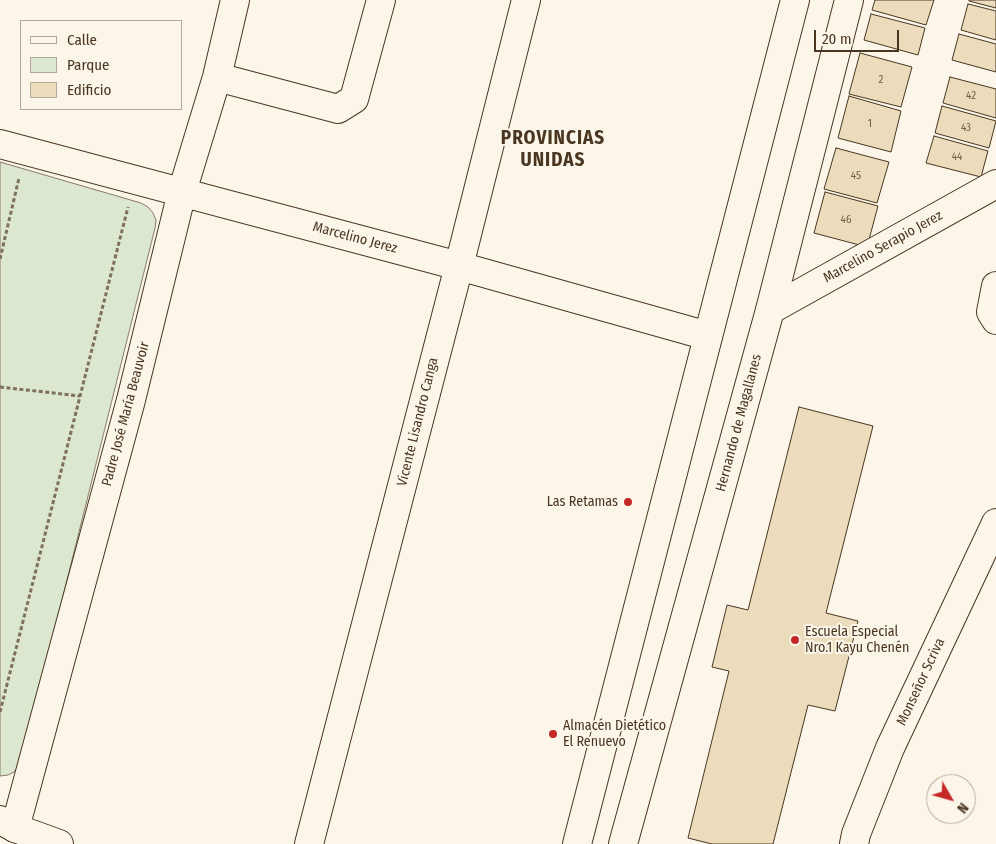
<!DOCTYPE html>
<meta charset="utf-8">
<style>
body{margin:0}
#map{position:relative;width:996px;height:844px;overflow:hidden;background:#fbf6e9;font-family:"Fira Sans Condensed",sans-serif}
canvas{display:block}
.legend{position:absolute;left:20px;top:20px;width:162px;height:90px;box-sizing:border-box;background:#fbf6e9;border:1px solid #b4a999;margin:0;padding:6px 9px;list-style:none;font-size:15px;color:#4a3520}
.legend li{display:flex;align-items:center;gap:10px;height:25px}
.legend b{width:25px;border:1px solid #b4a999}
.north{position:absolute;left:926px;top:774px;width:50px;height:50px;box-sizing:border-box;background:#fbf6e9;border:1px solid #b4a999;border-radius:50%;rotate:128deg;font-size:14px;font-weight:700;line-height:20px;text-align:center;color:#4a3520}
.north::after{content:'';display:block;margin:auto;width:18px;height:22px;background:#c62828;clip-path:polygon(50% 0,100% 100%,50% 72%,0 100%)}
.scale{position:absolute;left:814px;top:30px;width:85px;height:22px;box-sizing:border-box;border:2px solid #4a3520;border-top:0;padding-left:6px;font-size:15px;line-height:18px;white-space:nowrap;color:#4a3520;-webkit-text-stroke:4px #fbf6e9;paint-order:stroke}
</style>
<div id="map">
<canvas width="996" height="844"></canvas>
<ul class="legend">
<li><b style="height:6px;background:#fbf6e9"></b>Calle</li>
<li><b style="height:14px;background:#dce7d0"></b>Parque</li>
<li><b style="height:14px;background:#ecdcbc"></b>Edificio</li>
</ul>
<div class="north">N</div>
<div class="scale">20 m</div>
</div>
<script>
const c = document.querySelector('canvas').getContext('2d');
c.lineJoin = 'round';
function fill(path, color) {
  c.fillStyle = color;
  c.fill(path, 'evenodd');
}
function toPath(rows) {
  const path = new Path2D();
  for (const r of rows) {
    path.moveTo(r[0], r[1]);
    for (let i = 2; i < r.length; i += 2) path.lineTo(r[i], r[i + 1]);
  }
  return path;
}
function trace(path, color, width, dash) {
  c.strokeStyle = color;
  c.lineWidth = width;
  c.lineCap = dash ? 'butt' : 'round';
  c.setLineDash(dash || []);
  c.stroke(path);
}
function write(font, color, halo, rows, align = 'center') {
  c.font = font + ' "Fira Sans Condensed",sans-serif';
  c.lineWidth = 4;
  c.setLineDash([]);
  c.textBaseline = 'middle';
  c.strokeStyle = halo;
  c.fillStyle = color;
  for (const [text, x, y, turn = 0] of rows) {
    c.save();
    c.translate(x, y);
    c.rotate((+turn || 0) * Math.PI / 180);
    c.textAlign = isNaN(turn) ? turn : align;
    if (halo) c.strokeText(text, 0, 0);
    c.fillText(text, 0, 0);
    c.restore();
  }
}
const green = toPath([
 [0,162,141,203,148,207,153,213,156,220,155,228,22,760,19,766,14,772,8,775,0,776,0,162]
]);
const building = toPath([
 [875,0,934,0,926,25,872,10,875,0],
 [969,0,996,0,996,8,969,1,969,0],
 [968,4,996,11,996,40,961,30,968,4],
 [871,14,925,28,918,55,864,40,871,14],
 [959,34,996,44,996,72,952,60,959,34],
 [860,53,912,67,901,107,849,94,860,53],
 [950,77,996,89,996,118,943,103,950,77],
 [849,96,901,111,891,152,838,138,849,96],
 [942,106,996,121,989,148,935,133,942,106],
 [934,136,988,151,981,177,926,163,934,136],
 [836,148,889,162,877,203,824,189,836,148],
 [825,192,878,206,867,247,814,233,825,192],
 [799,407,873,426,826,613,858,621,835,711,808,705,773,844,712,844,688,838,729,671,712,667,727,605,748,610,799,407]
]);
const path = toPath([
 [0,259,19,178],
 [0,387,80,396],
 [0,712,128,207]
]);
const minor = toPath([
 [217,77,338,109,354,99,381,0],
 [0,144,459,266,708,336],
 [996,286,991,312,996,320],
 [770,310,996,184],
 [15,828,131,400,182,192,217,77,235,0],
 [309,844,459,266,526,0],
 [854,844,856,834,890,748,996,523]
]);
const major = toPath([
 [0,820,15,828,59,844],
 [577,844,795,0],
 [623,844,770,310,849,0]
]);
const markers = [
 [628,502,5,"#c62828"],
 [795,640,5,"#c62828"],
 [553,734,5,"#c62828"]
];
const numberNames = [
 ["2",881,80],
 ["42",971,96],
 ["1",870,124],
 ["43",966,128],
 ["44",957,157],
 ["45",856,176],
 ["46",846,220]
];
const streetNames = [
 ["Marcelino Jerez",355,238,15],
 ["Marcelino Serapio Jerez",883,247,-29],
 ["Padre José María Beauvoir",126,414,-75],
 ["Vicente Lisandro Canga",418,422,-76],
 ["Hernando de Magallanes",739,423,-75],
 ["Monseñor Scriva",921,682,-65]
];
const poiNames = [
 ["Las Retamas",618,502,"right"],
 ["Escuela Especial",805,632],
 ["Nro.1 Kayu Chenén",805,648],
 ["Almacén Dietético",563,726],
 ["El Renuevo",563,742]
];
const districtNames = [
 ["PROVINCIAS",553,139],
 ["UNIDAS",553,161]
];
fill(green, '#dce7d0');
trace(green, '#887966', 1);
fill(building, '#ecdcbc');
trace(building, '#4a3520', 1);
trace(minor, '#4a3520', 30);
trace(major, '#4a3520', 30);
trace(path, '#7f6f5c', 3, [4, 2.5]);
trace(minor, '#fbf6e9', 28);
trace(major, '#fbf6e9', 28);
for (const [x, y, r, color] of markers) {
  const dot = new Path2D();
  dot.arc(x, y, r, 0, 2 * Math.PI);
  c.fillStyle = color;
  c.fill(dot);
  trace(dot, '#fbf6e9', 2);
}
write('11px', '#725f47', null, numberNames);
write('14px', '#4a3520', '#fbf6e9', streetNames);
write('14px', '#4a3520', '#fbf6e9', poiNames, 'left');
c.letterSpacing = '1px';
write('bold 19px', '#4a3520', '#fbf6e9', districtNames);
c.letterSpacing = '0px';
</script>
